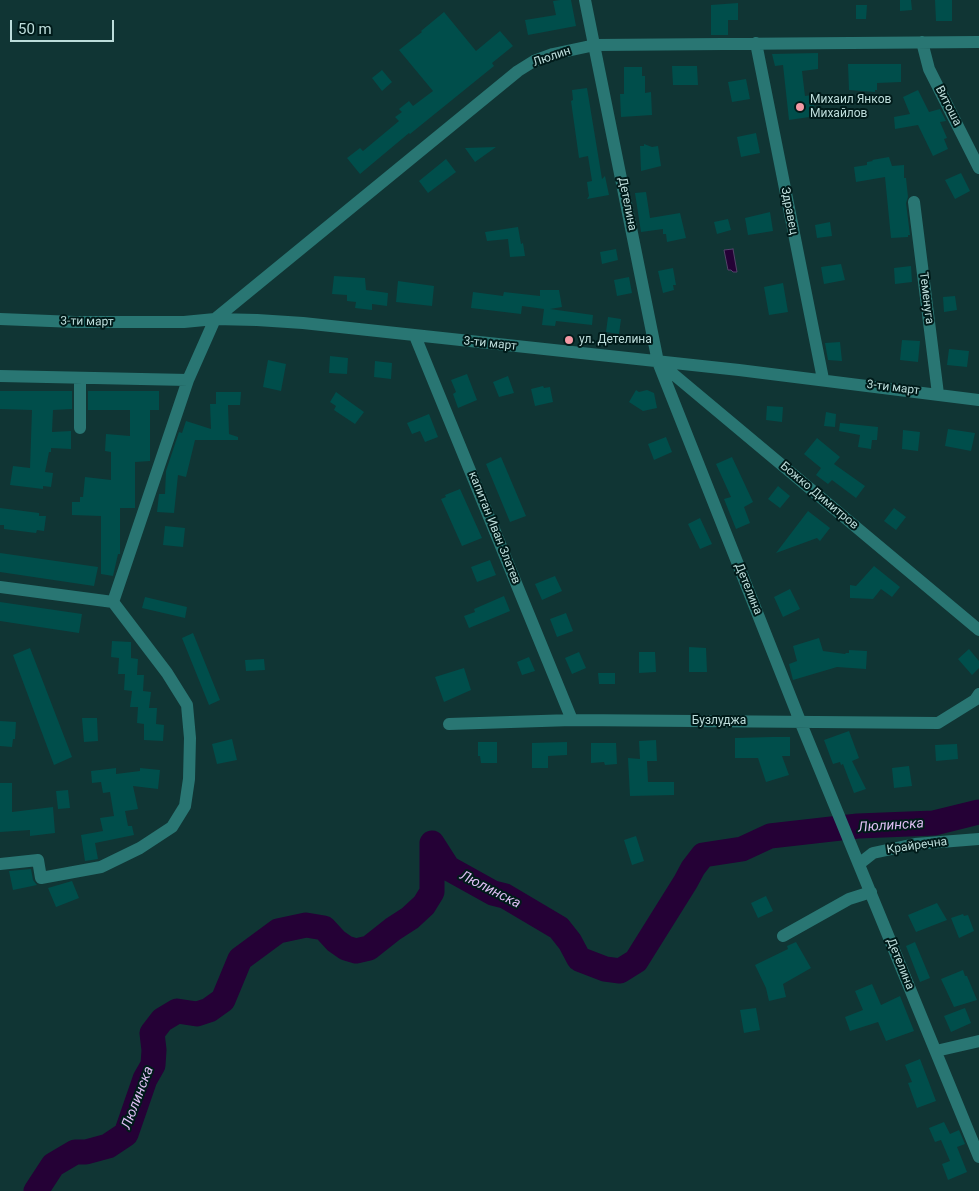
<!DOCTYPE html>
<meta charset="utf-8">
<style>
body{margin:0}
#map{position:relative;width:979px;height:1191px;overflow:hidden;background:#103534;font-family:Roboto,sans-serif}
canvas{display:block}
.scale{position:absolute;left:10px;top:20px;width:104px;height:22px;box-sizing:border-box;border:2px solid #bddddb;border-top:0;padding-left:6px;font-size:15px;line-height:18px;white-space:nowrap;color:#bddddb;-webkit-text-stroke:4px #001b1a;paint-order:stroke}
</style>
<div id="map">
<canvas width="979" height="1191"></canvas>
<div class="scale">50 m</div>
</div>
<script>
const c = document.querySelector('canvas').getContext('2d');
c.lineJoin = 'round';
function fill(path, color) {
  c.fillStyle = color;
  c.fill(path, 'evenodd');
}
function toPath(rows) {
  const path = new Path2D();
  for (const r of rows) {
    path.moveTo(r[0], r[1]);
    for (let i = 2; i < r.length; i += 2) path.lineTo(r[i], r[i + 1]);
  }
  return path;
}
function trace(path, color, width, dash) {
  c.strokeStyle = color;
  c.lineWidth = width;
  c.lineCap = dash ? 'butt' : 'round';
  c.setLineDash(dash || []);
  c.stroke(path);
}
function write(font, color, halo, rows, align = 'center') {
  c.font = font + ' Roboto,sans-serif';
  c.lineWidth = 4;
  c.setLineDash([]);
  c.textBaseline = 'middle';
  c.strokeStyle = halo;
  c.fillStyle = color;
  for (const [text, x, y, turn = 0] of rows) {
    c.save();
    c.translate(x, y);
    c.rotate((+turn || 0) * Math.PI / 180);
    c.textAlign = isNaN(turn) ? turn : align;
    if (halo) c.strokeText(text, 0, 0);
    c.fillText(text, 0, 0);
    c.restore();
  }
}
const water = toPath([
 [733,249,737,272,733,272,731,270,728,270,724,250,733,249]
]);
const river = toPath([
 [36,1191,53,1165,75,1152,86,1152,108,1146,126,1134,145,1079,153,1065,154,1050,152,1033,162,1020,177,1011,197,1014,209,1010,223,1000,240,959,278,931,306,925,324,928,336,941,346,948,356,951,369,948,393,929,410,918,424,905,432,892,432,843,448,868,493,893,505,896,559,928,570,942,579,959,605,969,620,971,636,961,686,881,693,868,703,855,742,849,770,836,858,826,934,823,979,812]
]);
const building = toPath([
 [560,0,571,0,576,26,528,35,525,20,556,15,553,1],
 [900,0,911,0,912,10,900,11],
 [935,0,952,0,952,21,936,21],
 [738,3,738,20,728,20,728,35,711,35,711,5],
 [856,5,867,5,866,19,856,19],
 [444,12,476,51,500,31,513,46,492,63,494,66,410,134,409,133,360,174,347,158,360,148,363,151,399,121,395,117,402,112,399,109,409,101,413,106,433,91,399,50,422,32,421,31],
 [818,53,818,69,802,71,805,96,812,95,816,116,789,120,783,65,775,66,772,54],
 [848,64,901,64,901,82,877,83,877,90,875,90,875,92,849,90],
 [672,66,697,66,698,85,673,85],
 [624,67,642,67,642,76,645,76,645,93,651,92,652,115,621,117,620,94,624,94],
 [382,70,392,82,382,91,372,78],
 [746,79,750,99,732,102,728,82],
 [587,88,602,179,605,176,609,195,587,199,589,196,587,182,592,181,588,156,579,158,571,101,573,100,572,90],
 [918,90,929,112,940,109,946,121,940,122,947,138,944,139,948,149,933,156,918,125,895,129,894,117,910,114,903,97],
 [756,133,760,153,741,157,737,137],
 [644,144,652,147,658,146,661,166,641,171,640,146,644,146],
 [496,147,475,162,465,148],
 [889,157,892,166,904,165,904,178,906,178,908,197,906,203,910,235,908,235,908,237,891,238,885,177,856,182,854,167,867,165,867,162,873,161,872,160],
 [446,159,456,172,428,193,419,181],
 [961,173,970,191,955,199,945,180],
 [646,192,650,218,680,213,686,238,667,242,666,234,663,234,663,229,641,232,635,193],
 [770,212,773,231,748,235,745,218],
 [728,219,731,230,717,234,714,222],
 [830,222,832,236,817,238,815,225],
 [518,227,521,244,523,243,525,256,510,257,508,239,487,241,485,232],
 [616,249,618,260,602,264,600,252],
 [841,264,845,280,824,284,821,267],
 [911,266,912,282,895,284,894,268],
 [673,268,676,285,673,285,674,290,663,293,658,271],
 [334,276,365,278,366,290,388,293,387,306,372,304,372,310,355,308,356,302,347,301,347,295,332,294],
 [629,277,632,293,617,296,614,280],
 [398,281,434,286,432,306,396,302],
 [783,283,788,312,769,315,764,287],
 [540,290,559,290,562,307,550,309,593,315,592,325,556,321,555,326,542,325,544,309,522,306,521,314,471,308,473,292,503,296,504,292,540,296],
 [955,296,957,310,944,312,943,297],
 [608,317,621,319,619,334,606,332],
 [902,340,920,341,918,362,900,360],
 [840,342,842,361,828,360,825,343],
 [949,349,969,351,967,367,947,365],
 [330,356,348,358,347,374,329,373],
 [268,360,286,364,281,391,263,387],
 [375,361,392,363,391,379,374,377],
 [467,374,477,400,458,408,453,394,456,392,451,380],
 [508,376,514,393,499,397,493,382],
 [543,386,544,388,550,387,553,402,535,406,531,389],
 [636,390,639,392,647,390,654,393,657,408,643,411,629,402],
 [0,391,72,391,72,409,53,410,52,432,71,431,71,449,51,448,51,452,49,452,45,472,53,473,51,487,43,486,43,489,10,485,13,466,30,468,32,410,0,409],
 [88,391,159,391,159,410,150,410,150,461,135,462,135,508,120,508,120,554,118,554,113,576,101,574,101,516,72,515,72,502,80,502,80,497,83,497,85,477,111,480,111,452,105,451,106,434,130,436,130,410,88,410],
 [216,392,241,392,240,405,228,405,229,434,238,437,238,440,195,440,186,477,178,475,174,513,157,512,159,494,165,494,166,471,179,432,182,433,186,421,211,429,210,404,216,404],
 [336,392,364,412,355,424,334,410,336,406,330,402],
 [767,406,783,407,782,422,766,420],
 [826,412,836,414,835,427,824,426],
 [429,414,438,437,425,442,420,431,412,434,407,423],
 [840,423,878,427,877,440,872,440,871,449,858,447,860,435,839,431],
 [948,429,975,433,971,451,945,446],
 [903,430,920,432,918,451,902,449],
 [666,437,672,452,654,460,648,444],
 [817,438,840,457,834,464,865,486,856,498,832,480,828,484,816,475,821,468,804,454],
 [501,457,526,516,510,522,486,464],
 [732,457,753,502,744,507,750,523,736,529,724,499,731,497,716,464],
 [778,486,790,496,780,508,768,499],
 [460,489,482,538,462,546,441,499,446,497,445,495],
 [0,508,39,513,39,516,46,516,44,531,37,530,36,533,4,529,4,525,0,525],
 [894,508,906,517,896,530,884,521],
 [808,511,830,528,820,541,817,538,776,553],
 [700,518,712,544,700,549,688,524],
 [165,526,185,528,183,547,163,545],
 [0,553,98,567,94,586,0,572],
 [490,560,496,575,477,582,471,567],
 [874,566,900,587,892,597,881,589,873,599,850,598,850,585,856,586],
 [555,576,562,591,542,600,535,584],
 [790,589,800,609,783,617,774,597],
 [504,596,510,611,469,628,464,616,475,612,474,609],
 [145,597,187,607,185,618,142,608],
 [0,602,82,614,79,633,0,621],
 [566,613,573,631,557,637,550,619],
 [193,633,220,700,209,705,182,638],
 [819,638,823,651,845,654,846,653,849,653,849,650,867,651,866,669,837,667,793,680,789,664,797,661,793,646],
 [112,641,131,642,131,658,138,659,137,675,144,675,143,691,151,692,149,708,157,708,156,724,164,725,163,741,144,740,144,724,137,723,138,707,130,707,132,691,124,690,125,674,118,674,119,658,111,657],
 [689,647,706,648,707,672,689,672],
 [30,648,72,757,54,765,13,655],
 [969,649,979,661,979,668,972,675,958,659],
 [579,652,586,668,572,674,565,658],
 [639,652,655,652,656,672,639,673],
 [529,657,535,671,522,675,517,662],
 [264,659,265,670,246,671,245,660],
 [464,668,471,690,444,702,435,677],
 [598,673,615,673,615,684,599,684],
 [82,718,97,718,98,741,84,742],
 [0,721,16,722,15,739,13,739,12,747,0,746],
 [849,731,859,758,852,761,866,789,854,793,843,764,841,765,840,762,833,764,824,740],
 [772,737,790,737,790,756,782,756,789,775,766,782,758,758,735,758,735,738],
 [232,739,237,760,217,764,212,744],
 [656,740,657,761,647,761,648,782,674,782,674,795,630,796,628,758,640,759,639,741],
 [478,742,497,742,497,763,481,763,480,756,478,756],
 [567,742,567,755,548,756,548,768,532,768,532,743],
 [591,743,616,743,617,764,605,765,604,762,591,763],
 [957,744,958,759,936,761,935,745],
 [909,766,912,786,894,788,892,768],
 [116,768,116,774,140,771,140,768,160,770,158,789,133,786,138,809,125,811,128,826,132,826,134,835,95,843,98,859,85,861,81,835,103,831,100,818,114,816,110,792,103,793,101,782,92,783,91,771],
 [0,783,12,783,12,812,53,807,55,833,30,836,30,830,0,832],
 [68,790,70,808,58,809,56,791],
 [636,836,644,861,632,865,624,840],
 [31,869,33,880,37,885,13,890,9,871],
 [72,881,79,898,56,907,48,888],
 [766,896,773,911,758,918,751,903],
 [937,903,947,920,916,932,908,915],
 [963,914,964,916,968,915,974,931,959,938,951,918],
 [796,942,811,968,783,984,786,997,769,1001,766,988,755,965,788,949,787,946],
 [915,942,930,978,920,982,906,946],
 [963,970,965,976,967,976,977,1000,954,1007,941,979],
 [872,984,881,1005,900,996,914,1031,886,1041,878,1022,850,1031,845,1017,863,1010,855,991],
 [756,1008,760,1030,744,1033,740,1010],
 [965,1008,971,1023,951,1032,944,1016],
 [920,1059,936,1101,917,1108,908,1083,912,1082,905,1065],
 [944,1122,950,1134,959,1130,965,1144,957,1147,967,1172,948,1180,942,1164,950,1161,941,1140,935,1142,929,1128]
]);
const minor = toPath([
 [585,0,658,362,800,721,979,1157],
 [922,42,929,69,979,168],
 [756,43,823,379],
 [914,202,938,394],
 [0,319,75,322,184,322,215,319,257,320,303,323,739,370,979,400],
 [415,336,572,720],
 [660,363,979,630],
 [0,376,188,380],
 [80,378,80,428],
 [0,587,113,602,167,673,187,705,190,738,189,779,185,806,172,827,140,848,101,867,41,878,38,860,0,864],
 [113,602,188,380,215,319,518,71,534,61,553,54,595,45,979,42],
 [449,724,572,720,938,723,975,700,979,694],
 [859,864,873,853,915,844,979,839],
 [783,936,849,899,871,892],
 [936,1051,979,1041]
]);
const markers = [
 [800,107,5,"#f49aa5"],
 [569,340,5,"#f49aa5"]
];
const streetNames = [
 ["Люлин",552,57,-19],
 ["Витоша",948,106,63],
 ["Детелина",627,204,79],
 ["Здравец",789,211,79],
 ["Теменуга",926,298,83],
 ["3-ти март",87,322,1],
 ["3-ти март",490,344,6],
 ["3-ти март",893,388,7],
 ["Божко Димитров",819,496,40],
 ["капитан Иван Златев",494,528,68],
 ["Детелина",748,589,68],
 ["Бузлуджа",719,721],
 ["Крайречна",917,846,-8],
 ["Детелина",900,964,68]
];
const poiNames = [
 ["Михаил Янков",810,100],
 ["Михайлов",810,114],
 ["ул. Детелина",579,340]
];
const waterNames = [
 ["Люлинска",891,826,-4],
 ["Люлинска",490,890,27],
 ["Люлинска",138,1098,-69]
];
fill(water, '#250136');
trace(water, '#534368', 1);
trace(river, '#250136', 25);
fill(building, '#004e4b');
trace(minor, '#297673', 12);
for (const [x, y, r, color] of markers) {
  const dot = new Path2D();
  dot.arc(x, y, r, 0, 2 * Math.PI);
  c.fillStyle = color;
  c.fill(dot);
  trace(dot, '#001b1a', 2);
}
write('12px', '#bddddb', '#001b1a', streetNames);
write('12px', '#bddddb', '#001b1a', poiNames, 'left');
write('italic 14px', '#debff3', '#001b1a', waterNames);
</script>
